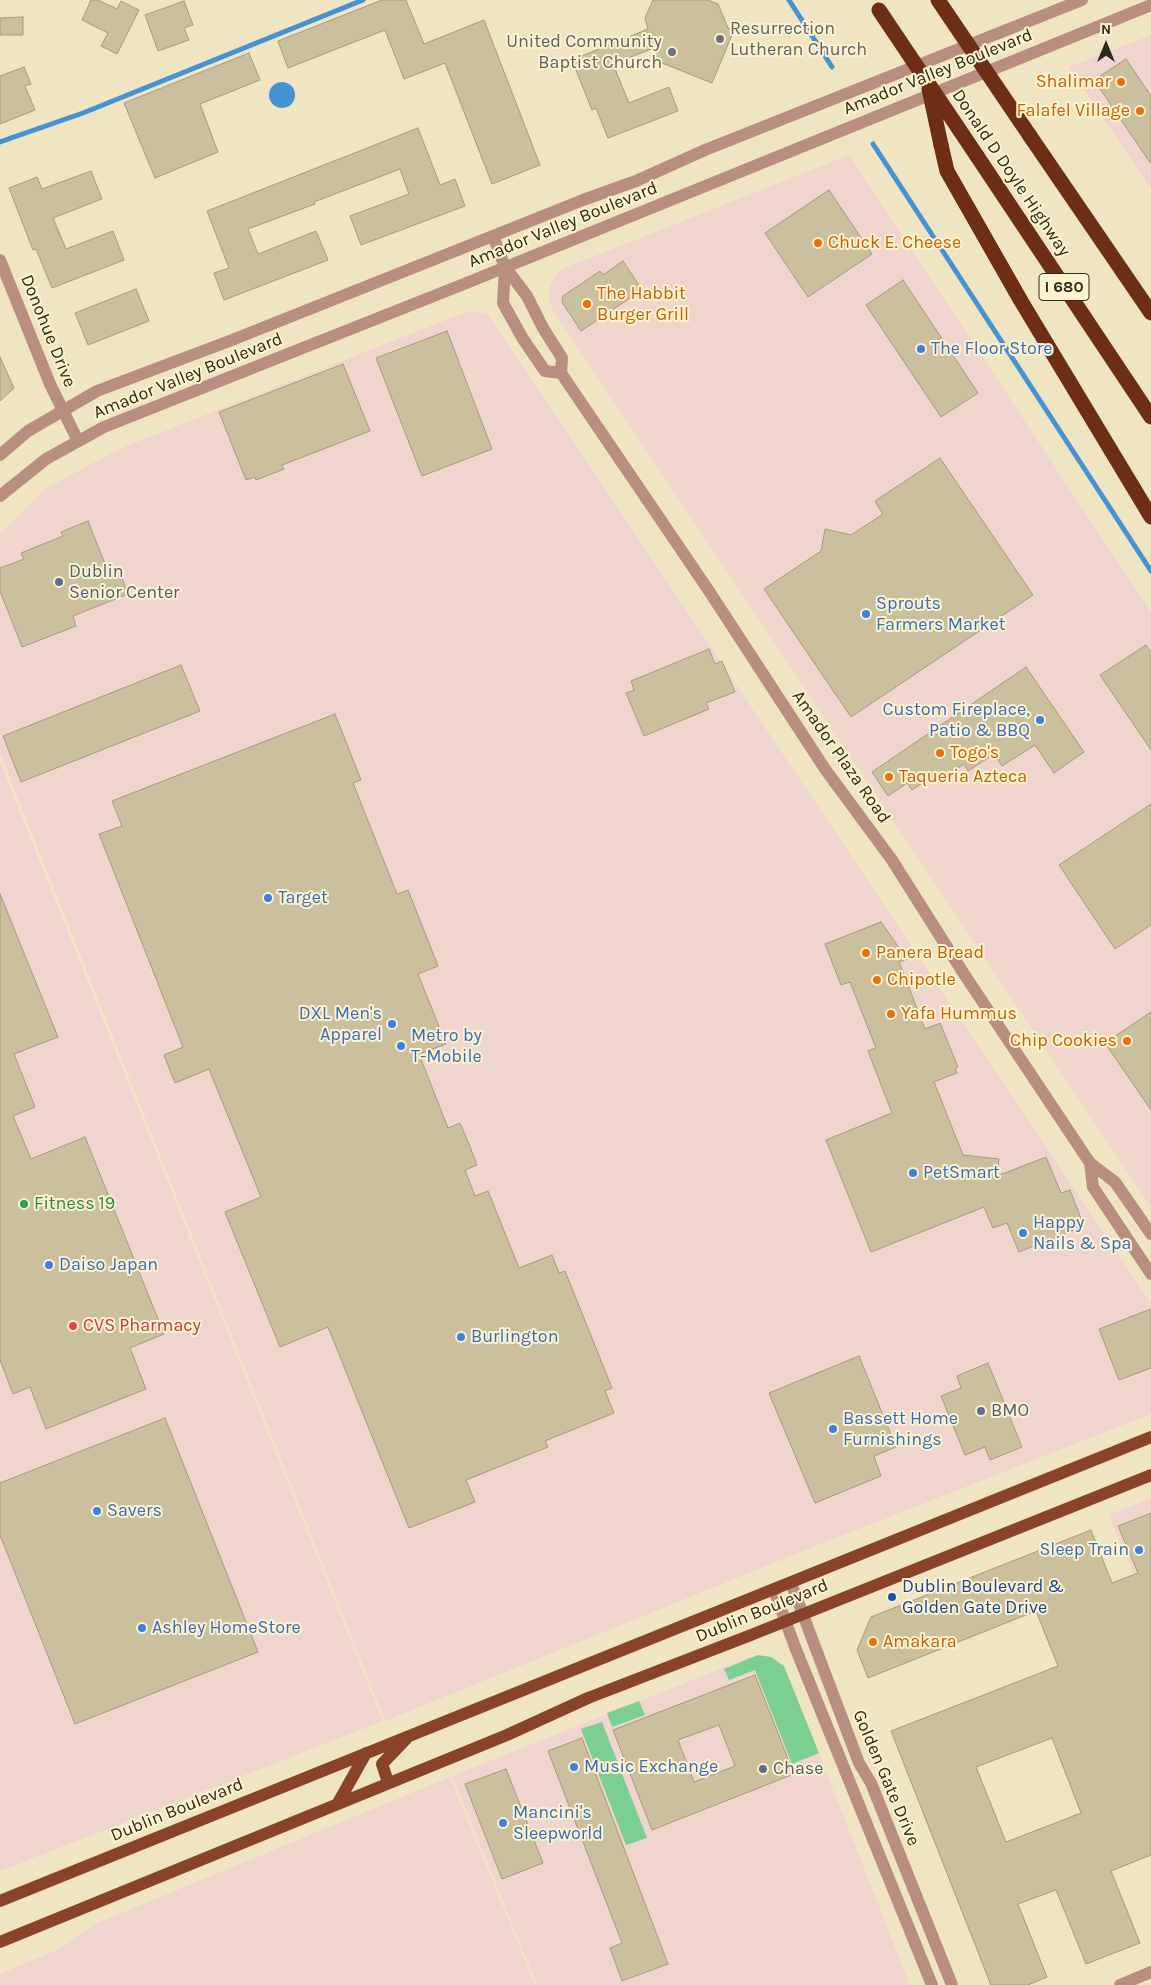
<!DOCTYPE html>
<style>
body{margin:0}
#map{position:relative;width:1151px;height:1985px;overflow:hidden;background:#f0e5c2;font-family:Karla,sans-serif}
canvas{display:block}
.north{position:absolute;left:1081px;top:20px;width:50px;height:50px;-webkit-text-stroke:4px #fdf3ce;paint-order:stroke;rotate:0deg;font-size:14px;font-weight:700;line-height:20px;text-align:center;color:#2d291b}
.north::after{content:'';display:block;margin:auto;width:18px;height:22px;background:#2d291b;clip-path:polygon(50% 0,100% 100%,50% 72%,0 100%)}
</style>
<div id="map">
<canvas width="1151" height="1985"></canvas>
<div class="north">N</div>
</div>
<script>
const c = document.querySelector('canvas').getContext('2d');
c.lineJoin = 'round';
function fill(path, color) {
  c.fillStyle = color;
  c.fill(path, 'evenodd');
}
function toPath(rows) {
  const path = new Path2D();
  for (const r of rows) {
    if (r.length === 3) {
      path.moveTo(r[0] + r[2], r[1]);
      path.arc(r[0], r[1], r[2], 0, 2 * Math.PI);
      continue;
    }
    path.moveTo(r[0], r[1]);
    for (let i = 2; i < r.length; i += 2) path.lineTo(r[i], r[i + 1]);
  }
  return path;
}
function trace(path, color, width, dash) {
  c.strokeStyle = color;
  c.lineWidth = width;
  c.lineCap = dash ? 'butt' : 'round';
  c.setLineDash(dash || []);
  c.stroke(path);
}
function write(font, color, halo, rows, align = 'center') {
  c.font = font + ' Karla,sans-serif';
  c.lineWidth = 4;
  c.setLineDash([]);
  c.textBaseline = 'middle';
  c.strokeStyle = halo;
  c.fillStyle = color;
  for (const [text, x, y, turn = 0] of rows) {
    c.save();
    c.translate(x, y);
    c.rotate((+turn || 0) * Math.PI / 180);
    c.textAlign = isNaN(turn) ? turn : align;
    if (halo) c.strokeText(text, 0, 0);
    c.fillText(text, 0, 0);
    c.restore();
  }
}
const commercial = toPath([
 [1151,35,1151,189,1069,67],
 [849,155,1151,612,1151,1207,553,310,549,299,550,286,555,275,567,267],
 [466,312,487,313,1151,1303,1151,1414,813,1547,385,1721,0,753,0,534,43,490,119,449],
 [0,762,383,1721,0,1871],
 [1151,1498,1151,1617,1109,1515],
 [750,1657,769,1659,786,1670,910,1985,537,1985,452,1776],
 [450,1777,535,1985,0,1985,0,1974,57,1950,97,1923]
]);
const green = toPath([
 [758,1655,771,1657,784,1666,819,1753,792,1764,755,1670,729,1680,724,1669],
 [639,1701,645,1715,612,1727,607,1713],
 [602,1722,647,1838,626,1845,581,1729]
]);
const water = toPath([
 [282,95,13]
]);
const stream = toPath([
 [789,0,832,67],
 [0,142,83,113,363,0],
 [873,144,1151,571]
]);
const building = toPath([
 [91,0,98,0,117,9,121,1,139,10,117,54,101,46,108,33,82,20,91,0],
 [382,0,406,0,424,44,484,20,540,165,492,184,445,63,404,79,385,30,288,68,278,41,382,0],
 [653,0,708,0,718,4,728,28,734,30,712,83,657,61,654,48,613,64,629,103,669,87,678,111,608,138,596,108,592,110,572,60,648,29,645,18,653,0],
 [184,1,193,25,184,28,189,40,158,51,145,15,184,1],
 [23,17,23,35,0,35,0,18,23,17],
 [249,53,260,80,200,104,218,152,155,178,124,103,249,53],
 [1126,59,1151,96,1151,164,1094,80,1126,59],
 [24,67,31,84,25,86,35,110,0,124,0,76,24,67],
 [418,128,440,185,455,179,465,206,361,245,350,216,409,194,400,169,314,202,315,204,248,229,258,254,316,231,328,260,224,300,214,273,229,268,207,211,418,128],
 [91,171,102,199,53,218,66,249,113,231,124,260,52,288,36,249,33,250,9,188,37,177,42,189,91,171],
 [829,190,872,254,808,297,765,233,829,190],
 [623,261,642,290,581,331,562,302,563,296,600,271,603,275,623,261],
 [903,280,978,393,941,417,866,305,903,280],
 [136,289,149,321,88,345,75,313,136,289],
 [447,331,492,449,422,476,376,358,447,331],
 [0,357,14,388,0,401,0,357],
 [343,364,370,431,282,465,284,469,269,475,256,480,255,477,246,480,219,412,343,364],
 [940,458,1033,595,851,717,764,589,821,551,825,529,851,535,883,514,875,501,940,458],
 [88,521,109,574,119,570,128,594,73,616,76,626,22,647,0,591,0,568,24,559,21,553,63,536,61,532,88,521],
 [1146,645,1151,652,1151,750,1100,675,1146,645],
 [709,649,715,664,722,661,735,692,706,703,709,709,644,736,626,693,634,690,631,681,709,649],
 [181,665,200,711,21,782,3,736,181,665],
 [1026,667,1084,752,1054,773,1035,745,1002,766,994,754,968,771,964,764,941,779,937,773,912,790,907,783,888,796,872,772,1026,667],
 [335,714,361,780,353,783,397,894,408,890,438,966,418,974,446,1044,419,1054,448,1128,460,1123,469,1144,477,1165,465,1170,475,1196,488,1191,519,1268,552,1255,559,1273,565,1271,612,1388,605,1391,614,1413,545,1441,548,1447,466,1480,475,1502,409,1528,328,1327,280,1347,225,1212,261,1197,209,1069,175,1083,164,1055,183,1047,99,834,122,826,112,801,335,714],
 [1151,804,1151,925,1115,949,1059,865,1151,804],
 [0,894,58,1037,14,1054,35,1107,13,1116,31,1159,85,1137,164,1334,130,1348,146,1389,46,1429,30,1387,13,1394,0,1360,0,894],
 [881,922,907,959,899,962,925,1029,940,1023,958,1067,955,1068,957,1073,934,1082,963,1155,999,1159,997,1176,1046,1157,1061,1193,1070,1190,1084,1226,1019,1252,1007,1223,993,1228,984,1207,871,1252,826,1140,892,1113,868,1051,876,1048,850,982,841,985,825,944,881,922],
 [1151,1012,1151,1110,1105,1043,1151,1012],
 [1151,1309,1151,1368,1119,1380,1099,1329,1151,1309],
 [859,1356,896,1447,874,1456,881,1476,815,1503,769,1393,859,1356],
 [988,1363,1022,1447,990,1460,985,1447,965,1455,941,1396,961,1388,957,1376,988,1363],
 [165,1418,258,1652,75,1724,0,1535,0,1483,165,1418],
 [1151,1513,1151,1855,1111,1871,1140,1943,1086,1964,1056,1890,1018,1904,1047,1977,1028,1985,991,1985,891,1731,1058,1666,1036,1611,868,1678,857,1650,871,1617,1091,1530,1112,1583,1138,1573,1118,1526,1151,1513],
 [1052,1738,1081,1813,1006,1842,976,1767,1052,1738],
 [755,1675,794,1774,652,1830,613,1730,755,1675],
 [719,1725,735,1766,694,1782,678,1740,719,1725],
 [582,1738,668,1964,622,1981,610,1948,622,1943,548,1751,582,1738],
 [506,1769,543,1863,502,1879,465,1784,506,1769]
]);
const minor = toPath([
 [0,260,50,384,78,441],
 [791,1583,859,1763,871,1783,952,1985],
 [774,1590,795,1647,932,1985],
 [1120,1985,1151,1972]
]);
const tertiary = toPath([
 [493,236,505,267,527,296,543,328,562,358,561,373,709,591,825,769,892,860,964,974,1090,1163,1115,1182,1151,1234],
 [505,267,503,303,523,339,545,371,561,373],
 [0,455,28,431,97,391,232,340,583,200,636,181,705,150,1082,0],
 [0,496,46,459,104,427,469,282,1151,5],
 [1090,1163,1093,1187,1151,1274]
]);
const primary = toPath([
 [388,1782,382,1764,406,1739],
 [338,1803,366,1753],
 [0,1901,1151,1437],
 [0,1942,507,1735,588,1698,751,1635,1151,1475]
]);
const motorway = toPath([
 [1030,136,1151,313],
 [941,145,947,171,1021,301,1151,517],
 [977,156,1151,417]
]);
const motorwayBridge = toPath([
 [938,0,1030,136],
 [879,10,977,156],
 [929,89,941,145]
]);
const markers = [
 [720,39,5,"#6b7280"],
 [672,52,5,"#6b7280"],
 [1121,82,5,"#e8710a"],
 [1140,111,5,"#e8710a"],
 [818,243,5,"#e8710a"],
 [587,304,5,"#e8710a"],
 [921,349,5,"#3f7fe0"],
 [59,582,5,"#5c6f8a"],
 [866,614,5,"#3f7fe0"],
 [1040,720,5,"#3f7fe0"],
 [940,753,5,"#e8710a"],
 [889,777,5,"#e8710a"],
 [268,898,5,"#3f7fe0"],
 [866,953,5,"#e8710a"],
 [877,980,5,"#e8710a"],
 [891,1014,5,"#e8710a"],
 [392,1024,5,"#3f7fe0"],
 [1127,1041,5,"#e8710a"],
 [401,1046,5,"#3f7fe0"],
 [913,1173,5,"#3f7fe0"],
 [24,1204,5,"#2e9e5b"],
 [1023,1233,5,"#3f7fe0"],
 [49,1265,5,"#3f7fe0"],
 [73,1326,5,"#e0444e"],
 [461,1337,5,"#3f7fe0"],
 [981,1411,5,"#5c6f8a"],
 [833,1429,5,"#3f7fe0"],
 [97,1511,5,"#3f7fe0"],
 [1139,1550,5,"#3f7fe0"],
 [892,1597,5,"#1a4fb4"],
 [142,1628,5,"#3f7fe0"],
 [873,1642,5,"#e8710a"],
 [574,1767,5,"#3f7fe0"],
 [763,1769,5,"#5c6f8a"],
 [503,1823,5,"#3f7fe0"]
];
const shields = [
 [1064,287,50]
];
const shieldNames = [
 ["I 680",1064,287]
];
const worshipNames = [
 ["Resurrection",730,29],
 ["Lutheran Church",730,50],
 ["United Community",662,42,"right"],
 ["Baptist Church",662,63,"right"]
];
const streetNames = [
 ["Amador Valley Boulevard",938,72,-22],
 ["Donald D Doyle Highway",1011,173,56],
 ["Amador Valley Boulevard",563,225,-22],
 ["Donohue Drive",48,331,68],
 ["Amador Valley Boulevard",188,376,-22],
 ["Amador Plaza Road",841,757,55],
 ["Dublin Boulevard",762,1611,-22],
 ["Golden Gate Drive",886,1778,67],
 ["Dublin Boulevard",177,1810,-22]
];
const foodNames = [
 ["Shalimar",1111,82,"right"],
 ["Falafel Village",1130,111,"right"],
 ["Chuck E. Cheese",828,243],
 ["The Habbit",597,294],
 ["Burger Grill",597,315],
 ["Togo's",950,753],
 ["Taqueria Azteca",899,777],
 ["Panera Bread",876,953],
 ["Chipotle",887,980],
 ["Yafa Hummus",901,1014],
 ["Chip Cookies",1117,1041,"right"],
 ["Amakara",883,1642]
];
const shopNames = [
 ["The Floor Store",931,349],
 ["Sprouts",876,604],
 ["Farmers Market",876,625],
 ["Custom Fireplace,",1030,710,"right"],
 ["Patio & BBQ",1030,731,"right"],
 ["Target",278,898],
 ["DXL Men's",382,1014,"right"],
 ["Apparel",382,1035,"right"],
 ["Metro by",411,1036],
 ["T-Mobile",411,1057],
 ["PetSmart",923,1173],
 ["Happy",1033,1223],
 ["Nails & Spa",1033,1244],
 ["Daiso Japan",59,1265],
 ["Burlington",471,1337],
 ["Bassett Home",843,1419],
 ["Furnishings",843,1440],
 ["Savers",107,1511],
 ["Sleep Train",1129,1550,"right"],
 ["Ashley HomeStore",152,1628],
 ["Music Exchange",584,1767],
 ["Mancini's",513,1813],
 ["Sleepworld",513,1834]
];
const serviceNames = [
 ["Dublin",69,572],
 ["Senior Center",69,593],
 ["BMO",991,1411],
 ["Chase",773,1769]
];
const leisureNames = [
 ["Fitness 19",34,1204]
];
const healthNames = [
 ["CVS Pharmacy",83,1326]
];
const transitNames = [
 ["Dublin Boulevard &",902,1587],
 ["Golden Gate Drive",902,1608]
];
fill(commercial, '#efd5ce');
fill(green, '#7ccf93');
fill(water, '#4593d2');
trace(stream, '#4593d2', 5);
fill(building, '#cac09d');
trace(building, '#a59b79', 1);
trace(minor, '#b78e7f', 12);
trace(tertiary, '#b78e7f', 12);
trace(primary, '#894328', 12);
trace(motorway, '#6d2e15', 15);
trace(motorwayBridge, '#6d2e15', 15);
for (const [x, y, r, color] of markers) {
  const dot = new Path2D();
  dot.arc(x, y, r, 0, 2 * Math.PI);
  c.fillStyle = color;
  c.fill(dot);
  trace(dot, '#fdf3ce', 2);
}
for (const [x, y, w] of shields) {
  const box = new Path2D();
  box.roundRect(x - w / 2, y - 13.5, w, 27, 4);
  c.fillStyle = '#fdf3ce';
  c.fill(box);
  trace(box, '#2d291b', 1);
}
write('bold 16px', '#2d291b', null, shieldNames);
write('18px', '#5b616d', '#fdf3ce', worshipNames, 'left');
write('18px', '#2d291b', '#fdf3ce', streetNames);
write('18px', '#c56008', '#fdf3ce', foodNames, 'left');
write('18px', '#366cbe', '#fdf3ce', shopNames, 'left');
write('18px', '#4e5e75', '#fdf3ce', serviceNames, 'left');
write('18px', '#27864d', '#fdf3ce', leisureNames, 'left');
write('18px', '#be3a42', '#fdf3ce', healthNames, 'left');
write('18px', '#164399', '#fdf3ce', transitNames, 'left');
</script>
